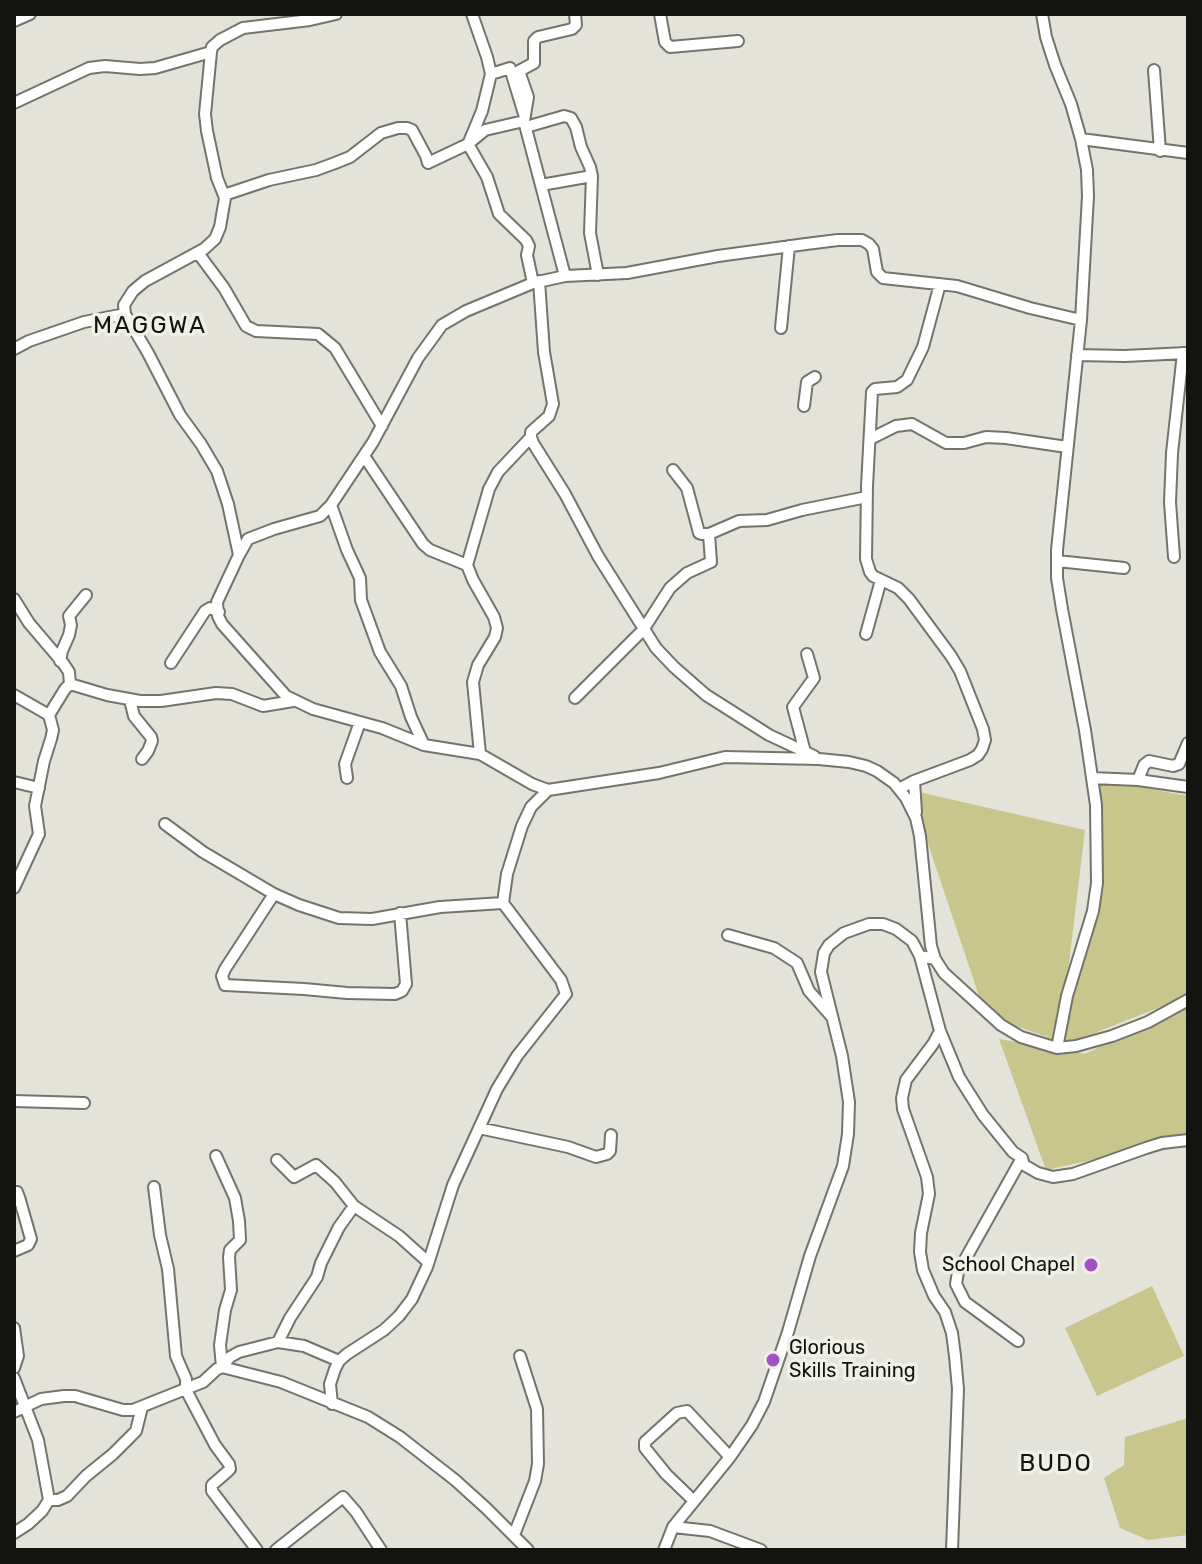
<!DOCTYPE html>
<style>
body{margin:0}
#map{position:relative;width:1202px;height:1564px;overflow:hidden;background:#e3e3da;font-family:Rubik,sans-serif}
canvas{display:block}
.frame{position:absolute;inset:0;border:16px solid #131310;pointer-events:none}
</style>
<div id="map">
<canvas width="1202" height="1564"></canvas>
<div class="frame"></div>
</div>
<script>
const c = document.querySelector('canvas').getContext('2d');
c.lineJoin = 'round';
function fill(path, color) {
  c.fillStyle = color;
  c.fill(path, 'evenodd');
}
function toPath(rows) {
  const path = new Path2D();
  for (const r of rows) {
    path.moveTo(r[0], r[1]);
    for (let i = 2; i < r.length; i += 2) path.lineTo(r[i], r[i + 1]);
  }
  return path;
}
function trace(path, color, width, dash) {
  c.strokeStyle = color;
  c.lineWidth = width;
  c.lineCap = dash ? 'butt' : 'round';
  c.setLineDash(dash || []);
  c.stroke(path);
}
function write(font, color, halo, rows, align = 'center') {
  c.font = font + ' Rubik,sans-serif';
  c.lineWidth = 7;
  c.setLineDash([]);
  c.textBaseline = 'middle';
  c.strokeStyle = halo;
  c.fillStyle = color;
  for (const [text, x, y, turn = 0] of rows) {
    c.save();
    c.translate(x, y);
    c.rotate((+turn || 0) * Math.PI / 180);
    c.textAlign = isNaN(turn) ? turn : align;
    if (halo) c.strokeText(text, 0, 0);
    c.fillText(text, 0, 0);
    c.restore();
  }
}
const green = toPath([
 [1098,779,1188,796,1188,996,1057,1048,1059,1041,1007,1023,980,999,910,790,1085,830,1060,1038,1094,925],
 [1188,1003,1188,1139,1046,1170,999,1039,1085,1054],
 [1152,1286,1184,1356,1097,1396,1065,1328],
 [1188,1418,1188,1535,1148,1540,1120,1528,1104,1478,1124,1465,1125,1437]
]);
const minor = toPath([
 [660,14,665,42,670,47,738,41],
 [1042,14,1046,37,1055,65,1071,104,1081,139,1087,170,1088,196,1081,320,1057,550,1057,578,1062,609,1085,730,1096,805,1097,883,1093,911,1067,996,1057,1048],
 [14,21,30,14],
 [1154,70,1160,151],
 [491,74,510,68,524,114],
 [14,103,89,68,105,66,140,69,155,68,211,52,212,47,220,40,243,28,310,20,336,14],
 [526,127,564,116,571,118,576,127,581,147,590,167,592,176,590,233,598,275],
 [1081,139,1188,153],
 [469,142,482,111,491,74,487,57,472,14],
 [468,144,487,177,499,214,526,240,529,246,527,255,533,283],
 [541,185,592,176],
 [224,195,269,180,316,170,335,163,350,157,381,133,398,128,407,128,412,130,426,156,428,163,468,144,485,130,524,121],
 [198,253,224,288,246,326,256,331,318,334,335,348,382,426],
 [565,276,524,121,528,97,519,71,534,63,534,41,538,37,572,29,576,25,575,14],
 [539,281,544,352,553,404,549,416,531,432,531,437,533,443,565,494,598,556,656,648,674,667,706,695,769,735,814,756],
 [125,314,148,353,180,415,201,444,217,471,228,504,239,555,217,602,218,616,222,624,286,696,313,709,360,722,345,764,347,778],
 [781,328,789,246],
 [14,349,29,341,84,322,125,314,124,305,133,291,145,281,204,249,215,239,220,227,225,198,217,178,207,131,205,114,211,52],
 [1077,355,1125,356,1186,353],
 [804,406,807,382,815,377],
 [870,439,896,426,912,424,946,443,964,443,986,437,1006,438,1067,447],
 [364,456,423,544,430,550,467,565],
 [673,470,687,488,698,529,699,533,702,534,709,534,739,521,767,520,802,510,867,497],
 [331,505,347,550,360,578,361,600,380,652,401,686,411,717,424,745],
 [239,555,248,539,274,529,320,516,331,505,373,442,418,358,442,325,466,311,533,283,565,276,627,273,718,256,806,244,838,240,862,240,869,244,873,249,877,272,883,278,957,286,1030,308,1081,320],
 [1174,557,1170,502,1172,453,1183,353],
 [1057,561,1124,568],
 [14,599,29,623,63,663,69,672,70,684,65,689,49,715,53,730,51,739,44,761,35,806,39,834,14,888],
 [866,634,881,580],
 [60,661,62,651,69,635,71,625,69,616,86,595],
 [171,663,205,611,210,608,219,612],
 [70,684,107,695,140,701,161,701,216,693,232,694,263,706,293,701],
 [14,695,49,715],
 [575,698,643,630,670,588,687,573,711,562,709,534],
 [130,700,134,716,151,737,152,741,148,751,142,759],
 [360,722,382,728,424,745,480,754,532,784,548,790,659,773,725,757,819,759,849,762,866,766,877,771,894,783,906,798,916,818,920,836,931,946,935,959],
 [805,752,793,707,814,678,807,654],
 [480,754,473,682,478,665,495,637,497,628,494,617,473,580,467,565,489,489,498,472,531,437],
 [1092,778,1138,780,1188,787],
 [1138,780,1144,765,1149,761,1173,766,1179,764,1188,743],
 [914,781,916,812],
 [14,782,39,788],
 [899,789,914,781,970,760,978,755,982,749,985,740,983,729,960,671,951,656,909,599,898,588,873,576,870,572,866,559,867,486,872,392,875,389,897,387,907,380,923,347,940,284],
 [165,824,203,852,274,894,299,905,339,918,372,919,440,907,503,903],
 [274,894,225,969,222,976,225,985,304,989,347,993,395,994,402,991,406,984,400,913],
 [728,935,774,948,797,963,809,991,831,1016],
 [920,956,940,1031,959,1077,983,1115,1013,1152,1022,1158,1024,1165,1038,1173,1053,1177,1073,1174,1146,1148,1162,1143,1188,1140],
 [940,1031,933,1044,906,1080,902,1098,903,1109,927,1177,929,1194,921,1233,920,1252,923,1270,934,1296,945,1312,952,1333,955,1356,958,1389,952,1550],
 [14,1101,84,1103],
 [479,1128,568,1147,596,1157,607,1154,610,1151,611,1135],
 [216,1156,235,1198,239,1221,240,1240,230,1250,229,1257,231,1290,225,1310,220,1345,222,1367],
 [277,1160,294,1177,316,1165,335,1182,354,1206,399,1236,428,1262],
 [154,1187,160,1235,168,1269,176,1356,186,1379,186,1390,215,1445,229,1464,230,1469,227,1472,212,1485,212,1491,257,1550],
 [14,1192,17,1192,19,1197,31,1239,28,1245,14,1251],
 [14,1328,18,1356,14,1368],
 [1018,1341,965,1302,956,1284,958,1272,1022,1158],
 [278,1342,290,1318,317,1277,321,1263,339,1227,354,1206],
 [222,1367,281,1382,368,1417,400,1437,455,1480,486,1508,528,1550],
 [14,1378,38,1440,49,1500,42,1511,28,1524,14,1533],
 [332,1404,330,1384,335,1369,339,1361,347,1354,384,1330,399,1316,412,1299,427,1267,453,1185,497,1089,517,1056,566,994,561,980,503,903,507,874,522,826,531,807,548,790],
 [14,1412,41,1399,64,1396,75,1396,123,1410,133,1410,203,1382,217,1369,222,1367,230,1357,239,1352,278,1342,304,1346,339,1361],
 [49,1500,58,1500,67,1496,86,1476,113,1454,136,1431,142,1407],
 [694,1501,666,1474,645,1448,645,1442,677,1413,687,1411,730,1457],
 [673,1527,710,1531,761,1550],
 [514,1535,535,1481,538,1464,537,1409,520,1356],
 [276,1550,343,1497,356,1512,381,1550],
 [664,1550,673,1527,730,1457,752,1425,764,1402,788,1332,810,1256,843,1166,848,1134,849,1102,842,1056,821,972,824,953,829,945,844,933,869,924,883,924,896,929,912,941,920,956,935,959,944,973,1001,1025,1021,1037,1057,1048,1076,1046,1112,1036,1148,1022,1188,1000]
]);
const markers = [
 [1091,1265,8,"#a251c2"],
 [773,1360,8,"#a251c2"]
];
const poiNames = [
 ["School Chapel",1075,1265],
 ["Glorious",789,1348,"left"],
 ["Skills Training",789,1371,"left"]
];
const quarterNames = [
 ["MAGGWA",150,326],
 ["BUDO",1056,1464]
];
fill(green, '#c9c68d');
trace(minor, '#74746d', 14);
trace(minor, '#fff', 10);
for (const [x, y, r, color] of markers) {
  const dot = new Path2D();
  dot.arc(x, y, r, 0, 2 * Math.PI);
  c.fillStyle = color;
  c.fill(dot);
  trace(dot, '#f0f0e7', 3);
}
write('20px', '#131310', '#f0f0e7', poiNames, 'right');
c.letterSpacing = '2px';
write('24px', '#131310', '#f0f0e7', quarterNames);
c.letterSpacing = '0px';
</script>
